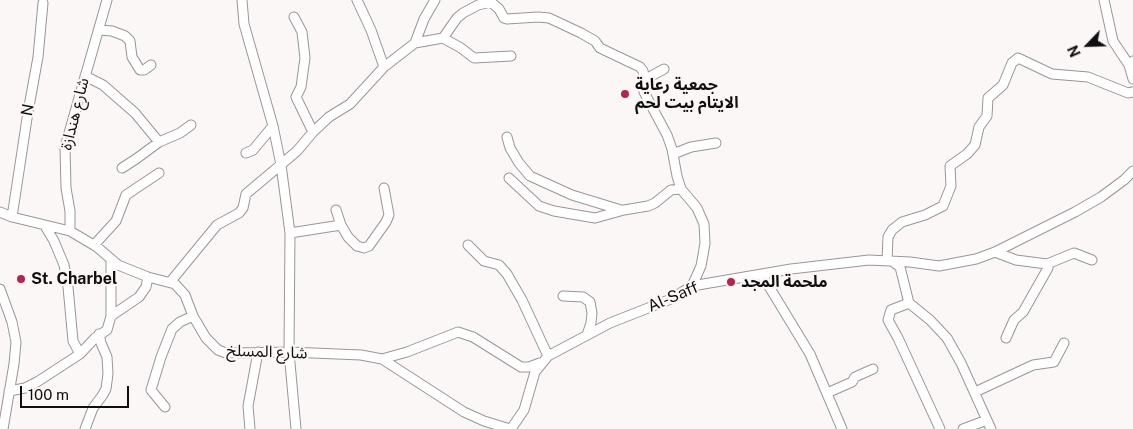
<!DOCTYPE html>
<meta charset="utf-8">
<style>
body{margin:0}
#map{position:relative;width:1133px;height:429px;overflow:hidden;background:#fcf7f7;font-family:"Public Sans",sans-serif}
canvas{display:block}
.north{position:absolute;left:1063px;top:20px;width:50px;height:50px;-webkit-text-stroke:4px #fcf7f7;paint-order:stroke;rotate:246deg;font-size:14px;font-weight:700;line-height:20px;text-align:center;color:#100e0f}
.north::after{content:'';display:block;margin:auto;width:18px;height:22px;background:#100e0f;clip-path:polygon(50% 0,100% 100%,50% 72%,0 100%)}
.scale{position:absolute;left:20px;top:386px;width:109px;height:22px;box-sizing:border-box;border:2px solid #100e0f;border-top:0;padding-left:6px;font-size:15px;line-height:18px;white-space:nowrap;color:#100e0f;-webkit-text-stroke:4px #fcf7f7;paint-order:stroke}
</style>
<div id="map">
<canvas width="1133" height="429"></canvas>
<div class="north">N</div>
<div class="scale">100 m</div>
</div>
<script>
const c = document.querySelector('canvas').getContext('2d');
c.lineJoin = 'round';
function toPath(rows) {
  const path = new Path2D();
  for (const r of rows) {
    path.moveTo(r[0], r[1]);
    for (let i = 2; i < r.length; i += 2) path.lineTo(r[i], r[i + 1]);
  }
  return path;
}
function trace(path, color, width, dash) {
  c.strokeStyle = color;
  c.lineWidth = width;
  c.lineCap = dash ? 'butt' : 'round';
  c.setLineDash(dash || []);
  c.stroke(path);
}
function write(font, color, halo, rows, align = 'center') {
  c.font = font + ' "Public Sans","Noto Sans Arabic",sans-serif';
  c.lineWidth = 4.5;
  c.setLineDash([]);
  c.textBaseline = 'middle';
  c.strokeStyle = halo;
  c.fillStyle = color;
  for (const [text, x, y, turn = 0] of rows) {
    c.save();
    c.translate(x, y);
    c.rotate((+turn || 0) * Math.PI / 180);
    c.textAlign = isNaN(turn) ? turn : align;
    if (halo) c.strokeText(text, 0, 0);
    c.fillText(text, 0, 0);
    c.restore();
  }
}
const minor = toPath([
 [242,0,244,24,273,126,281,165,290,233,289,352,296,429],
 [357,0,371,30,384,67],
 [1104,0,1113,41,1129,65],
 [294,17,302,32,305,58,301,87,296,97,313,132],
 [99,30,112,31,125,36,130,41,132,57,140,70,144,70,151,65],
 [443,38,457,18,463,13,478,5,491,2,499,9,504,18,507,19,538,17,549,18,581,33,595,41,600,48,640,67,643,71,644,76,644,92,667,135,672,149,677,176,681,189,697,208,704,224,705,243,703,255,701,266,692,286],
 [415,43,424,19,435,0],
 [1133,61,1129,65,1133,79],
 [85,76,103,85,135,113,159,142],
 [644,80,664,69],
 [507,137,510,148,519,163,530,176,572,195,621,210],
 [246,153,253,150,273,126],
 [673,154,691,147,716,143],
 [122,168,136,159,159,142,180,133,191,125],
 [509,178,539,206,554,211,595,218,624,210,648,206,655,203,671,190,681,189],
 [336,210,341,225],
 [0,212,12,217,70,231,97,247,118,265,148,277,175,284,185,295,193,316,206,338,218,350,226,353,289,352,361,355,382,359,464,412,484,421,510,429],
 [12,217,28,112,38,57,43,3],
 [45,226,54,241,64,265,68,287,73,341,80,354],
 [70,231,70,211,66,188,65,147,107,0],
 [290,233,341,225,348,237,357,246,364,248,369,246,386,222,389,215,384,188],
 [94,245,116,221,126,195,159,173],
 [468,245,484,261,499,265,507,274,522,300,548,356],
 [995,252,1016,260,1047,264,1074,253,1092,260],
 [887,261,888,237,892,230,902,222,925,215,943,206,951,186,950,166,967,154,975,145,979,127,987,116,988,98,1003,85,1012,63,1018,58,1052,74,1088,77,1128,93,1133,92],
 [892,261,900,267,909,303,930,320,947,338,961,363,991,429],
 [762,275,810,354,842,429],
 [171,281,217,225,239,213,243,208,246,194,297,151,313,132,329,117,350,104,384,67,415,43,443,38,461,48,474,58,511,56],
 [0,289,12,322,16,342,14,364,3,429],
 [563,296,583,297,590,302,592,313,591,323,587,335],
 [909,303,891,310,888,320,898,338,940,429],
 [111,316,111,260],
 [1006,338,1014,320,1023,312,1048,268,1047,264],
 [382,359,407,352,458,332,473,337,521,367,529,367,540,363],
 [9,391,25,388,37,382,80,354,95,338,107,330,111,316,139,297,146,287,148,277],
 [975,392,1033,365,1054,362,1064,343],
 [827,393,852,382,855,377,873,369],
 [165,407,151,390,161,357,172,329,180,322,193,316],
 [85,429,93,408,102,396,106,389,108,374,107,357,101,343,99,334],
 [250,429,248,406,258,352],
 [511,429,524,410,535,372,548,356,610,323,671,299,692,286,791,269,869,260,910,262,939,266,976,259,995,252,1075,212,1101,197,1124,180,1133,171],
 [963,429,987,420]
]);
const markers = [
 [625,94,5,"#b5244c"],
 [21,279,5,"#b5244c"],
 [731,282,5,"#b5244c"]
];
const poiNames = [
 ["جمعية رعاية",635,85],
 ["الايتام بيت لحم",635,103],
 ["St. Charbel",31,279],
 ["ملحمة المجد",741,282]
];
const streetNames = [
 ["N",28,110,-80],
 ["شارع هندازة",75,114,-76],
 ["Al-Saff",673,297,-23],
 ["شارع المسلخ",267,352,2]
];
trace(minor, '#9b9696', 11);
trace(minor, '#fff', 9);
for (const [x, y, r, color] of markers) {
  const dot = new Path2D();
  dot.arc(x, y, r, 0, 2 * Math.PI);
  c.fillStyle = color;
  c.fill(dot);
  trace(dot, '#fcf7f7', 2);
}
write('bold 16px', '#100e0f', '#fcf7f7', poiNames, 'left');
write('16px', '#100e0f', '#fcf7f7', streetNames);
</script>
